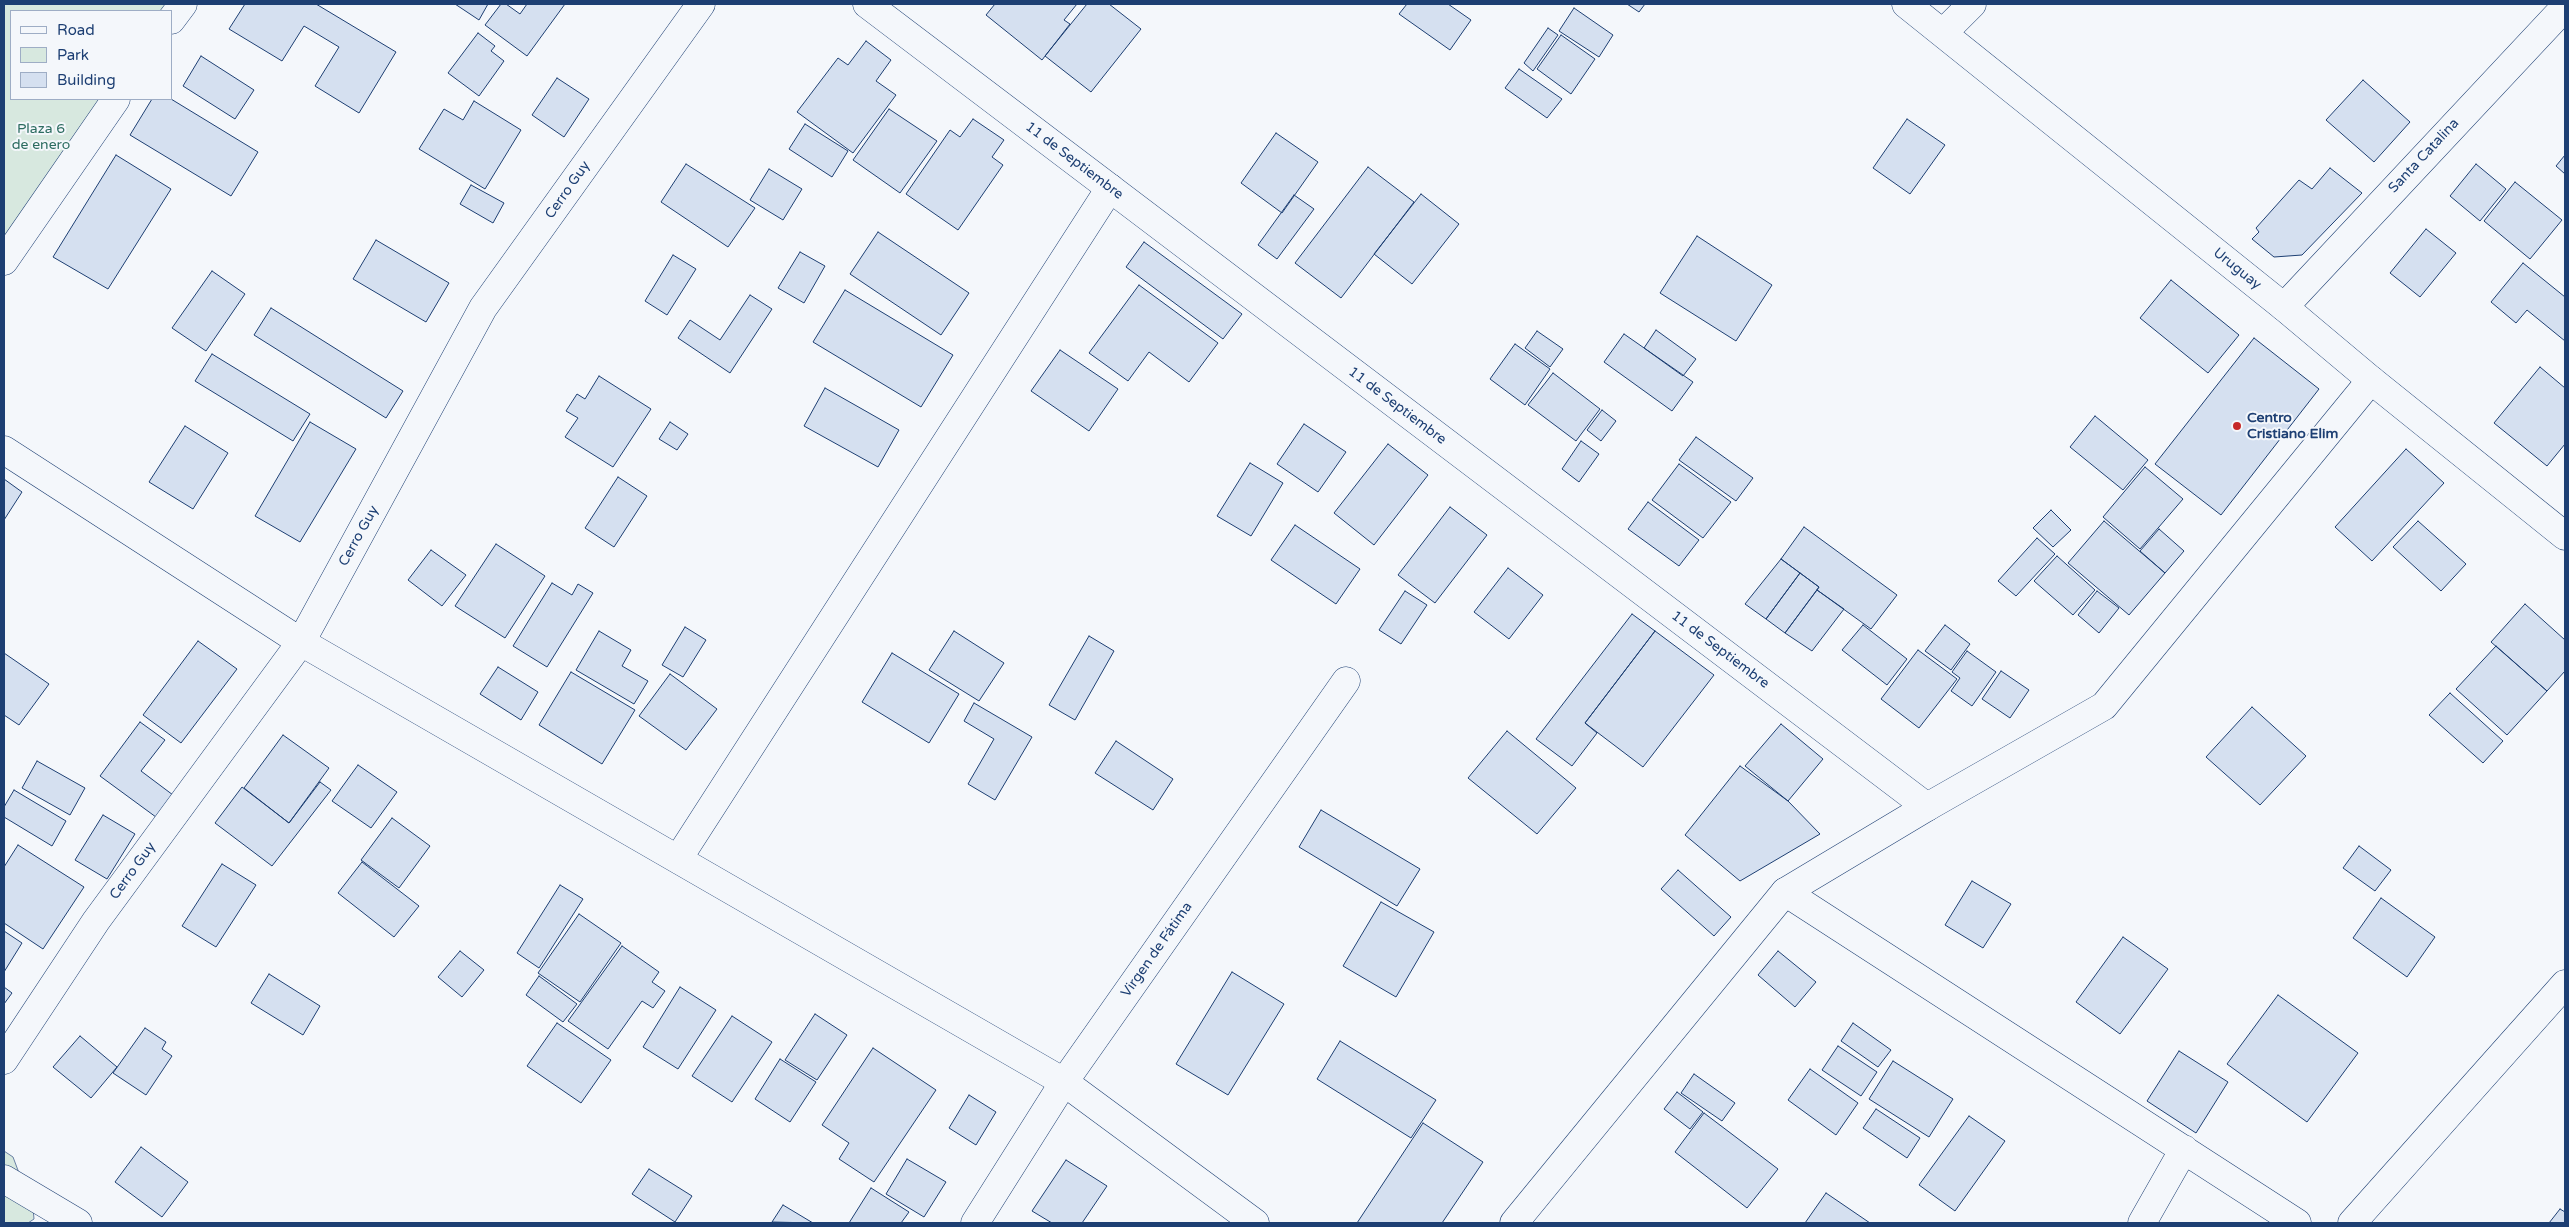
<!DOCTYPE html>
<meta charset="utf-8">
<style>
body{margin:0}
#map{position:relative;width:2569px;height:1227px;overflow:hidden;background:#f4f7fb;font-family:"Varela Round",sans-serif}
canvas{display:block}
.frame{position:absolute;inset:0;border:5px solid #1d3f73;pointer-events:none}
.legend{position:absolute;left:10px;top:10px;width:162px;height:90px;box-sizing:border-box;background:#f4f7fb;border:1px solid #9eadc5;margin:0;padding:6px 9px;list-style:none;font-size:15px;color:#1d3f73}
.legend li{display:flex;align-items:center;gap:10px;height:25px}
.legend b{width:25px;border:1px solid #9eadc5}
</style>
<div id="map">
<canvas width="2569" height="1227"></canvas>
<div class="frame"></div>
<ul class="legend">
<li><b style="height:6px;background:#f4f7fb"></b>Road</li>
<li><b style="height:14px;background:#d7e8df"></b>Park</li>
<li><b style="height:14px;background:#d5e0f0"></b>Building</li>
</ul>
</div>
<script>
const c = document.querySelector('canvas').getContext('2d');
c.lineJoin = 'round';
function fill(path, color) {
  c.fillStyle = color;
  c.fill(path, 'evenodd');
}
function toPath(rows) {
  const path = new Path2D();
  for (const r of rows) {
    path.moveTo(r[0], r[1]);
    for (let i = 2; i < r.length; i += 2) path.lineTo(r[i], r[i + 1]);
  }
  return path;
}
function trace(path, color, width, dash) {
  c.strokeStyle = color;
  c.lineWidth = width;
  c.lineCap = dash ? 'butt' : 'round';
  c.setLineDash(dash || []);
  c.stroke(path);
}
function write(font, color, halo, rows, align = 'center') {
  c.font = font + ' "Varela Round",sans-serif';
  c.lineWidth = 4;
  c.setLineDash([]);
  c.textBaseline = 'middle';
  c.strokeStyle = halo;
  c.fillStyle = color;
  for (const [text, x, y, turn = 0] of rows) {
    c.save();
    c.translate(x, y);
    c.rotate((+turn || 0) * Math.PI / 180);
    c.textAlign = isNaN(turn) ? turn : align;
    if (halo) c.strokeText(text, 0, 0);
    c.fillText(text, 0, 0);
    c.restore();
  }
}
const green = toPath([
 [4,4,179,4,171,11,11,11,11,99,114,99,4,259,4,4],
 [4,1151,13,1157,19,1173,31,1186,34,1219,28,1223,4,1223,4,1151]
]);
const building = toPath([
 [245,4,316,4,396,52,359,113,315,86,339,47,304,26,282,61,229,29,245,4],
 [455,4,488,4,479,20,455,4],
 [501,4,506,4,520,14,527,4,565,4,527,56,485,25,501,4],
 [995,4,1077,4,1064,20,1070,24,1042,60,986,15,995,4],
 [1087,4,1109,4,1141,29,1091,92,1045,56,1087,4],
 [1407,4,1448,4,1471,20,1450,50,1399,14,1407,4],
 [1627,4,1645,4,1639,12,1627,4],
 [1574,8,1613,35,1599,57,1559,31,1574,8],
 [1548,28,1558,35,1533,71,1524,63,1548,28],
 [478,33,495,46,491,51,504,61,479,96,448,73,478,33],
 [1561,35,1595,59,1571,94,1537,69,1561,35],
 [866,41,891,60,876,81,896,95,853,153,797,112,838,58,848,65,866,41],
 [201,56,254,90,235,119,183,86,201,56],
 [1519,69,1562,99,1547,118,1505,88,1519,69],
 [557,78,589,99,564,137,532,115,557,78],
 [2363,80,2410,122,2374,162,2326,120,2363,80],
 [152,99,171,99,258,152,231,196,130,135,152,99],
 [474,101,521,130,485,189,419,149,444,109,463,120,474,101],
 [889,109,937,141,900,193,853,160,889,109],
 [973,119,1004,140,992,157,1003,165,958,230,906,194,950,130,960,137,973,119],
 [1907,119,1945,145,1910,194,1873,168,1907,119],
 [805,124,848,151,832,177,789,149,805,124],
 [1276,133,1318,162,1282,213,1241,183,1276,133],
 [116,155,171,189,108,289,53,257,116,155],
 [2565,155,2565,174,2556,166,2565,155],
 [686,164,755,208,728,247,661,202,686,164],
 [2476,164,2506,189,2480,221,2450,196,2476,164],
 [1368,167,1414,202,1341,298,1295,263,1368,167],
 [2330,168,2362,193,2302,255,2274,257,2252,239,2259,232,2256,228,2299,180,2312,189,2330,168],
 [769,169,802,189,783,220,750,200,769,169],
 [2515,182,2562,220,2530,259,2484,221,2515,182],
 [471,185,504,203,493,223,460,204,471,185],
 [1421,194,1459,224,1412,284,1374,254,1421,194],
 [1294,195,1314,209,1277,259,1258,245,1294,195],
 [2426,229,2456,253,2420,297,2390,273,2426,229],
 [878,232,969,293,941,335,850,274,878,232],
 [1697,236,1772,285,1736,341,1660,293,1697,236],
 [376,240,449,283,426,322,353,279,376,240],
 [1144,242,1242,314,1223,339,1126,267,1144,242],
 [800,252,825,266,804,303,778,288,800,252],
 [673,255,696,269,667,315,645,301,673,255],
 [2523,263,2565,297,2565,341,2527,310,2516,323,2491,302,2523,263],
 [212,271,245,294,206,351,172,328,212,271],
 [2171,280,2239,335,2208,373,2140,318,2171,280],
 [1139,285,1218,343,1189,382,1149,352,1128,381,1089,353,1139,285],
 [845,290,953,355,921,407,813,342,845,290],
 [750,295,772,309,730,373,678,338,690,320,720,340,750,295],
 [271,308,403,391,386,418,254,335,271,308],
 [1656,330,1696,359,1683,376,1644,348,1656,330],
 [1537,331,1563,349,1550,367,1525,348,1537,331],
 [1624,334,1693,382,1672,411,1604,362,1624,334],
 [2254,338,2319,389,2221,515,2155,464,2254,338],
 [1515,344,1550,369,1525,405,1490,379,1515,344],
 [1060,350,1118,389,1089,431,1031,391,1060,350],
 [212,354,310,414,293,441,195,381,212,354],
 [2540,367,2565,388,2565,444,2547,466,2494,423,2540,367],
 [1553,373,1600,409,1576,441,1528,405,1553,373],
 [599,376,651,409,613,467,565,437,578,418,566,411,577,394,585,399,599,376],
 [825,388,899,430,878,467,804,426,825,388],
 [1602,410,1616,421,1601,441,1587,430,1602,410],
 [2095,416,2148,460,2123,490,2070,447,2095,416],
 [310,422,356,449,300,542,255,516,310,422],
 [670,422,688,434,677,450,659,439,670,422],
 [1304,424,1346,452,1318,492,1277,464,1304,424],
 [185,426,228,453,193,509,149,482,185,426],
 [1696,437,1753,478,1736,501,1679,460,1696,437],
 [1581,441,1599,454,1579,482,1562,469,1581,441],
 [1388,444,1428,475,1374,545,1334,513,1388,444],
 [2406,449,2444,483,2372,561,2335,527,2406,449],
 [1250,463,1283,483,1251,536,1217,516,1250,463],
 [1679,464,1731,502,1703,538,1652,500,1679,464],
 [2145,467,2183,499,2140,549,2103,517,2145,467],
 [618,477,647,496,614,547,585,528,618,477],
 [4,479,22,492,4,520,4,479],
 [1648,502,1699,540,1679,566,1628,529,1648,502],
 [1450,507,1487,535,1435,603,1398,575,1450,507],
 [2051,510,2071,530,2053,547,2033,528,2051,510],
 [2104,521,2165,573,2129,615,2068,563,2104,521],
 [2418,521,2466,564,2441,591,2393,547,2418,521],
 [1295,525,1360,569,1336,604,1271,560,1295,525],
 [1804,527,1897,595,1871,629,1817,590,1819,587,1781,559,1804,527],
 [2159,529,2184,551,2165,573,2140,551,2159,529],
 [2037,538,2055,554,2016,596,1998,581,2037,538],
 [496,544,545,576,505,638,455,606,496,544],
 [431,550,466,575,442,606,408,580,431,550],
 [2057,556,2095,590,2073,615,2034,581,2057,556],
 [1781,559,1800,573,1766,619,1745,604,1781,559],
 [1508,568,1543,595,1509,639,1474,612,1508,568],
 [1800,573,1819,587,1785,633,1766,619,1800,573],
 [552,583,572,595,578,584,593,593,547,667,513,646,552,583],
 [1817,590,1844,609,1812,651,1785,633,1817,590],
 [1405,591,1427,605,1401,644,1379,630,1405,591],
 [2097,591,2119,608,2099,633,2078,615,2097,591],
 [2525,604,2565,640,2565,671,2547,691,2491,642,2525,604],
 [1632,614,1655,631,1585,723,1597,733,1572,766,1536,739,1632,614],
 [1863,625,1907,659,1887,685,1842,650,1863,625],
 [1945,625,1970,644,1951,670,1925,651,1945,625],
 [685,627,706,640,683,677,662,665,685,627],
 [599,631,631,650,622,666,648,681,634,704,576,670,599,631],
 [954,631,1004,663,979,701,929,670,954,631],
 [1655,631,1714,675,1643,767,1585,723,1655,631],
 [1089,636,1114,651,1075,720,1049,705,1089,636],
 [198,641,237,669,181,743,143,715,198,641],
 [2496,646,2547,691,2507,735,2456,689,2496,646],
 [1918,650,1957,679,1919,728,1881,699,1918,650],
 [1967,651,1996,672,1972,706,1951,691,1960,678,1952,672,1967,651],
 [4,653,49,684,19,725,4,715,4,653],
 [892,653,959,694,929,743,862,702,892,653],
 [498,667,538,692,521,720,480,694,498,667],
 [2001,671,2029,690,2010,718,1982,699,2001,671],
 [571,672,635,710,602,764,539,725,571,672],
 [670,674,717,709,686,750,639,716,670,674],
 [2450,693,2503,741,2483,763,2429,715,2450,693],
 [974,703,1032,737,995,800,968,784,994,739,964,721,974,703],
 [2252,707,2306,756,2260,805,2206,757,2252,707],
 [140,722,165,740,141,771,177,798,160,820,100,776,140,722],
 [1781,724,1823,759,1788,801,1745,766,1781,724],
 [1507,731,1576,788,1537,834,1468,778,1507,731],
 [283,735,329,768,289,823,244,788,283,735],
 [1116,741,1173,779,1153,810,1095,773,1116,741],
 [37,761,85,788,70,815,22,788,37,761],
 [358,765,397,792,371,828,332,801,358,765],
 [1740,766,1788,801,1820,834,1740,881,1685,835,1740,766],
 [320,782,331,790,272,866,215,823,242,787,289,823,320,782],
 [14,790,66,821,52,846,4,817,4,807,14,790],
 [1321,810,1420,869,1397,906,1299,847,1321,810],
 [103,815,135,834,107,879,75,860,103,815],
 [392,818,430,846,399,888,361,860,392,818],
 [18,845,84,887,43,949,4,923,4,867,18,845],
 [2359,846,2391,870,2375,891,2343,868,2359,846],
 [362,862,419,906,394,937,338,893,362,862],
 [222,864,256,885,216,947,182,926,222,864],
 [1678,870,1731,917,1714,936,1661,889,1678,870],
 [1972,881,2011,904,1983,948,1945,925,1972,881],
 [560,885,583,899,539,968,517,953,560,885],
 [2381,898,2435,937,2407,977,2353,938,2381,898],
 [1381,902,1434,932,1396,997,1343,966,1381,902],
 [579,914,621,943,580,1002,538,973,579,914],
 [4,931,22,943,4,972,4,931],
 [2123,937,2168,969,2120,1034,2076,1002,2123,937],
 [622,946,659,972,652,982,665,991,653,1008,642,1001,608,1049,568,1021,622,946],
 [460,951,484,970,462,997,438,977,460,951],
 [1778,951,1816,982,1795,1007,1758,975,1778,951],
 [1232,972,1284,1004,1228,1095,1176,1064,1232,972],
 [269,974,320,1006,303,1035,251,1003,269,974],
 [539,976,577,1004,563,1022,526,995,539,976],
 [4,987,12,993,4,1004,4,987],
 [680,987,716,1010,678,1069,643,1047,680,987],
 [2278,995,2358,1053,2307,1122,2227,1064,2278,995],
 [815,1014,847,1035,817,1080,785,1060,815,1014],
 [732,1016,772,1042,732,1102,692,1076,732,1016],
 [557,1023,611,1060,581,1103,527,1066,557,1023],
 [1853,1023,1891,1050,1878,1067,1841,1041,1853,1023],
 [145,1028,166,1042,162,1049,172,1056,146,1095,113,1073,145,1028],
 [80,1036,117,1067,91,1098,53,1067,80,1036],
 [1340,1041,1436,1100,1411,1138,1317,1079,1340,1041],
 [1838,1046,1877,1072,1861,1096,1822,1070,1838,1046],
 [873,1048,936,1090,874,1182,839,1159,849,1143,822,1125,873,1048],
 [2179,1051,2228,1082,2196,1133,2147,1101,2179,1051],
 [780,1059,816,1082,790,1122,755,1099,780,1059],
 [1893,1061,1953,1099,1929,1137,1869,1099,1893,1061],
 [1810,1069,1858,1103,1836,1135,1788,1100,1810,1069],
 [1694,1074,1735,1103,1722,1121,1681,1093,1694,1074],
 [1677,1092,1703,1112,1690,1129,1664,1109,1677,1092],
 [969,1095,996,1112,976,1145,949,1128,969,1095],
 [1876,1109,1920,1138,1907,1158,1863,1128,1876,1109],
 [1704,1113,1778,1169,1747,1208,1675,1152,1704,1113],
 [1969,1116,2005,1141,1955,1211,1919,1185,1969,1116],
 [1423,1123,1483,1162,1442,1223,1357,1223,1423,1123],
 [141,1147,188,1182,162,1217,115,1182,141,1147],
 [907,1159,946,1182,924,1217,886,1194,907,1159],
 [1066,1160,1107,1186,1082,1223,1052,1223,1032,1211,1066,1160],
 [649,1169,692,1196,675,1222,632,1194,649,1169],
 [871,1188,909,1212,901,1223,849,1223,871,1188],
 [1826,1193,1870,1223,1805,1223,1826,1193],
 [783,1205,813,1223,772,1222,783,1205],
 [2560,1209,2565,1212,2565,1223,2549,1223,2560,1209]
]);
const minor = toPath([
 [1906,4,2284,307],
 [171,20,183,4],
 [1943,33,1972,4],
 [4,261,116,99],
 [4,450,301,642,1064,1082,1255,1223],
 [678,859,1110,188],
 [1785,892,2297,1223],
 [4,1060,96,921,301,642,483,308,701,4],
 [4,1179,78,1223],
 [975,1223,1064,1082,1346,681],
 [2142,1223,2184,1149],
 [2352,1223,2565,984]
]);
const tertiary = toPath([
 [2371,380,2284,307,2565,7],
 [1514,1223,1785,892,1927,807]
]);
const secondary = toPath([
 [867,4,1927,807,2104,706,2371,380,2565,536]
]);
const markers = [
 [2237,426,5,"#c62828"]
];
const parkNames = [
 ["Plaza 6",41,129],
 ["de enero",41,145]
];
const streetNames = [
 ["Santa Catalina",2424,156,-47],
 ["11 de Septiembre",1074,161,37],
 ["Cerro Guy",568,190,-55],
 ["Uruguay",2237,269,39],
 ["11 de Septiembre",1397,406,37],
 ["Cerro Guy",359,536,-61],
 ["11 de Septiembre",1720,650,37],
 ["Cerro Guy",133,871,-54],
 ["Virgen de Fátima",1157,950,-55]
];
const poiNames = [
 ["Centro",2247,418],
 ["Cristiano Elim",2247,434]
];
fill(green, '#d7e8df');
trace(green, '#687fa3', 1);
fill(building, '#d5e0f0');
trace(building, '#1d3f73', 1);
trace(minor, '#1d3f73', 29);
trace(tertiary, '#1d3f73', 29);
trace(secondary, '#1d3f73', 29);
trace(minor, '#f4f7fb', 28);
trace(tertiary, '#f4f7fb', 28);
trace(secondary, '#f4f7fb', 28);
for (const [x, y, r, color] of markers) {
  const dot = new Path2D();
  dot.arc(x, y, r, 0, 2 * Math.PI);
  c.fillStyle = color;
  c.fill(dot);
  trace(dot, '#f4f7fb', 2);
}
write('14px', '#2c6c60', '#f4f7fb', parkNames);
write('14px', '#1d3f73', '#f4f7fb', streetNames);
write('bold 14px', '#1d3f73', '#f4f7fb', poiNames, 'left');
</script>
